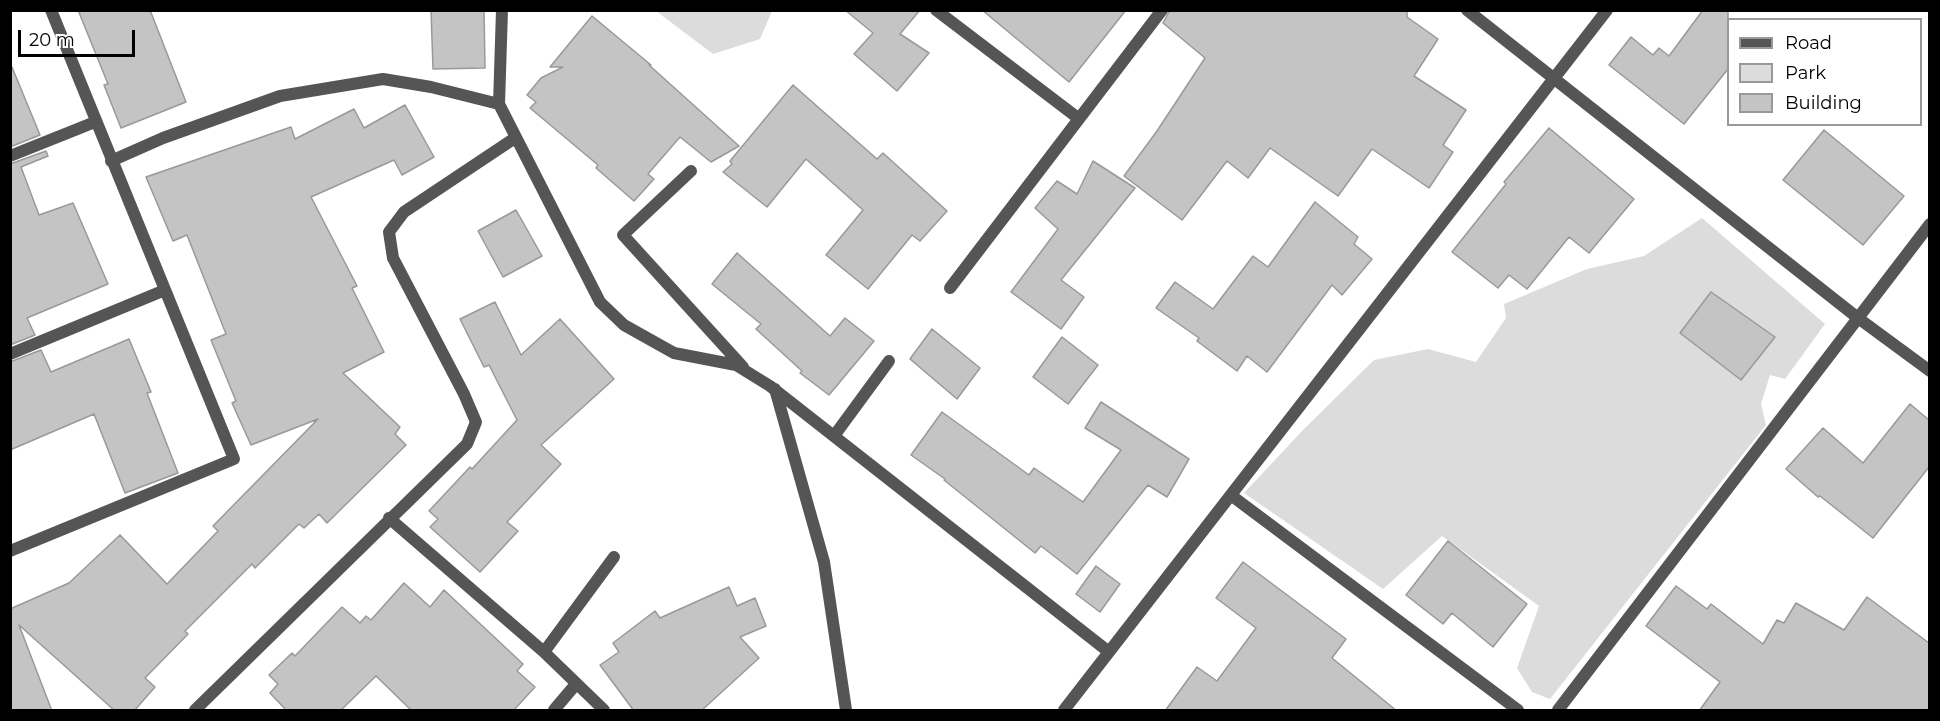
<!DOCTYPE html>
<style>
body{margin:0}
#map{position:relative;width:1940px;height:721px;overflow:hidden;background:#fff;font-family:Montserrat,sans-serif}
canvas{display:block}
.frame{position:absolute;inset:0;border:12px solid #000;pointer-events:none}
.legend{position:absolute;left:1727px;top:18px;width:195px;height:108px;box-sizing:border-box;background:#fff;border:2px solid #999;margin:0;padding:8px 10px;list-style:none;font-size:18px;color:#000}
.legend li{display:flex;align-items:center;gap:12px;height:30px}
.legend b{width:30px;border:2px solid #999}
.scale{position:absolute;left:18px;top:30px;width:117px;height:27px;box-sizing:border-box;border:3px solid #000;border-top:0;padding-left:8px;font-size:18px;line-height:21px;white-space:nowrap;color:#000;-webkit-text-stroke:4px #fff;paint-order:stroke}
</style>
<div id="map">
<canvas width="1940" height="721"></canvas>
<div class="frame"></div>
<ul class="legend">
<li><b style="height:8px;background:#555"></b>Road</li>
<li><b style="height:16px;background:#dcdcdc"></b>Park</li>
<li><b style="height:16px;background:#c4c4c4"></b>Building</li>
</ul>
<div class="scale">20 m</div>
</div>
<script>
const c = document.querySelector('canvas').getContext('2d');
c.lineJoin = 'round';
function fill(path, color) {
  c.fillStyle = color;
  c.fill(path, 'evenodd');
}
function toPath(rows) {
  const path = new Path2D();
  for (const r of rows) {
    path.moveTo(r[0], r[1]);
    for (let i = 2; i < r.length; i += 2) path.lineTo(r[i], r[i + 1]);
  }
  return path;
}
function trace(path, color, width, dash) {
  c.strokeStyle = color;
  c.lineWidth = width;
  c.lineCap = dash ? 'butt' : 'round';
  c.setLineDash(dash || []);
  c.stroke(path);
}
const green = toPath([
 [656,11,772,11,760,39,713,54],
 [1702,218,1825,324,1785,379,1770,375,1761,404,1766,425,1550,699,1532,692,1517,668,1539,606,1442,536,1383,589,1244,493,1303,430,1374,360,1428,349,1476,362,1506,318,1504,304,1587,269,1644,256]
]);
const building = toPath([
 [78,10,150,10,186,102,121,128,104,85,108,84,78,10],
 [431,10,484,10,485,68,433,69,431,10],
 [845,10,920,10,900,34,929,53,897,91,854,54,873,33,845,10],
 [982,10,1126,10,1069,82,982,10],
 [1170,10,1407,10,1407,17,1438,39,1414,76,1466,110,1443,145,1453,152,1429,188,1372,149,1338,196,1270,148,1248,178,1227,161,1182,220,1124,176,1157,131,1205,58,1163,23,1170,10],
 [1703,10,1728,10,1728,69,1684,124,1609,65,1631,37,1653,55,1659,48,1669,56,1703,10],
 [592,16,651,65,649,65,739,146,711,162,680,137,648,174,654,179,634,201,596,168,598,165,530,108,536,102,527,95,541,78,563,67,550,67,592,16],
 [10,67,12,67,40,135,10,147,10,67],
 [793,85,877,159,883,153,947,211,920,241,912,235,868,289,826,255,863,210,806,159,767,207,723,172,732,164,730,161,793,85],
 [405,105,434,157,402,175,394,160,311,197,357,286,352,288,384,352,343,373,400,427,395,434,406,445,327,523,319,514,304,528,299,524,255,568,252,564,185,631,188,634,145,678,155,687,134,711,115,711,19,625,52,711,10,711,10,609,69,583,120,535,167,584,218,531,213,526,318,419,251,445,232,403,236,401,211,340,226,334,187,235,173,241,146,177,291,127,295,139,354,109,364,128,405,105],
 [1549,128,1634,199,1589,253,1569,237,1527,289,1509,275,1498,288,1452,252,1506,184,1504,182,1549,128],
 [1824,130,1904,196,1863,245,1783,180,1824,130],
 [46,151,48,156,21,167,39,215,73,203,108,284,27,318,35,335,10,345,10,164,46,151],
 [1093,161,1135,188,1061,280,1084,297,1061,329,1011,292,1058,229,1035,208,1057,181,1077,194,1093,161],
 [1315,202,1358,237,1354,244,1372,259,1342,295,1332,285,1267,372,1247,356,1237,371,1197,341,1199,338,1156,308,1175,282,1213,309,1253,256,1268,267,1315,202],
 [516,210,542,256,503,277,478,231,516,210],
 [737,253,830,336,845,318,874,341,829,395,800,373,802,371,756,329,761,324,712,284,737,253],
 [1711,292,1775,337,1741,380,1680,333,1711,292],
 [495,302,521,355,560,319,614,379,541,445,561,464,507,522,518,531,480,572,430,527,438,519,429,511,470,467,472,469,517,420,489,365,484,367,460,319,495,302],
 [932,329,980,368,957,399,910,359,932,329],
 [1062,337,1098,365,1068,404,1033,377,1062,337],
 [129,339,151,392,147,393,178,473,125,493,94,414,10,450,10,362,41,350,51,372,129,339],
 [1101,402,1189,459,1167,497,1148,485,1077,574,1041,546,1035,553,944,480,945,479,911,455,942,412,1029,475,1034,468,1083,502,1121,450,1085,428,1101,402],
 [1910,404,1929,420,1929,467,1873,538,1820,496,1818,497,1786,469,1823,428,1863,463,1910,404],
 [1448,541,1527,604,1493,647,1452,613,1443,624,1406,595,1448,541],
 [1243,562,1346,639,1332,658,1397,711,1165,711,1197,667,1217,681,1256,628,1216,598,1243,562],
 [1096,566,1120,584,1100,612,1076,594,1096,566],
 [404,583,430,607,444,590,523,664,517,671,535,687,513,711,412,711,376,676,340,711,287,711,270,693,278,684,269,675,292,653,295,656,342,607,360,623,366,616,371,620,404,583],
 [1676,586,1707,609,1711,604,1763,644,1777,620,1784,623,1796,603,1844,630,1867,597,1929,643,1929,711,1699,711,1720,682,1646,626,1676,586],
 [729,587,737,606,755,598,766,626,740,637,759,658,701,711,634,711,600,665,619,652,613,643,655,611,660,618,729,587]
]);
const street = toPath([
 [502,10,499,104,600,302,624,325,674,353,736,365,770,386,1109,652],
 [936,10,1078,118],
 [1467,10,1858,318,1930,371],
 [10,156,95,122],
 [111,161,163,138,280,96,383,79,431,87,499,104],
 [691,171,623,235,743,367],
 [950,288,1162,10],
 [10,354,165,290],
 [775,389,824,562,846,710],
 [834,436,889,361],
 [1232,496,1518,710],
 [389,518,544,652,604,710],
 [10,551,234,459,51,10],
 [544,652,614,557],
 [195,710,467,444,476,422,464,394,393,258,389,232,404,212,515,138],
 [554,710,576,684],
 [1064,710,1607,10],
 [1558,710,1930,224]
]);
fill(green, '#dcdcdc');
fill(building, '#c4c4c4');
trace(building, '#999', 1.5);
trace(street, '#555', 12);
</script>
